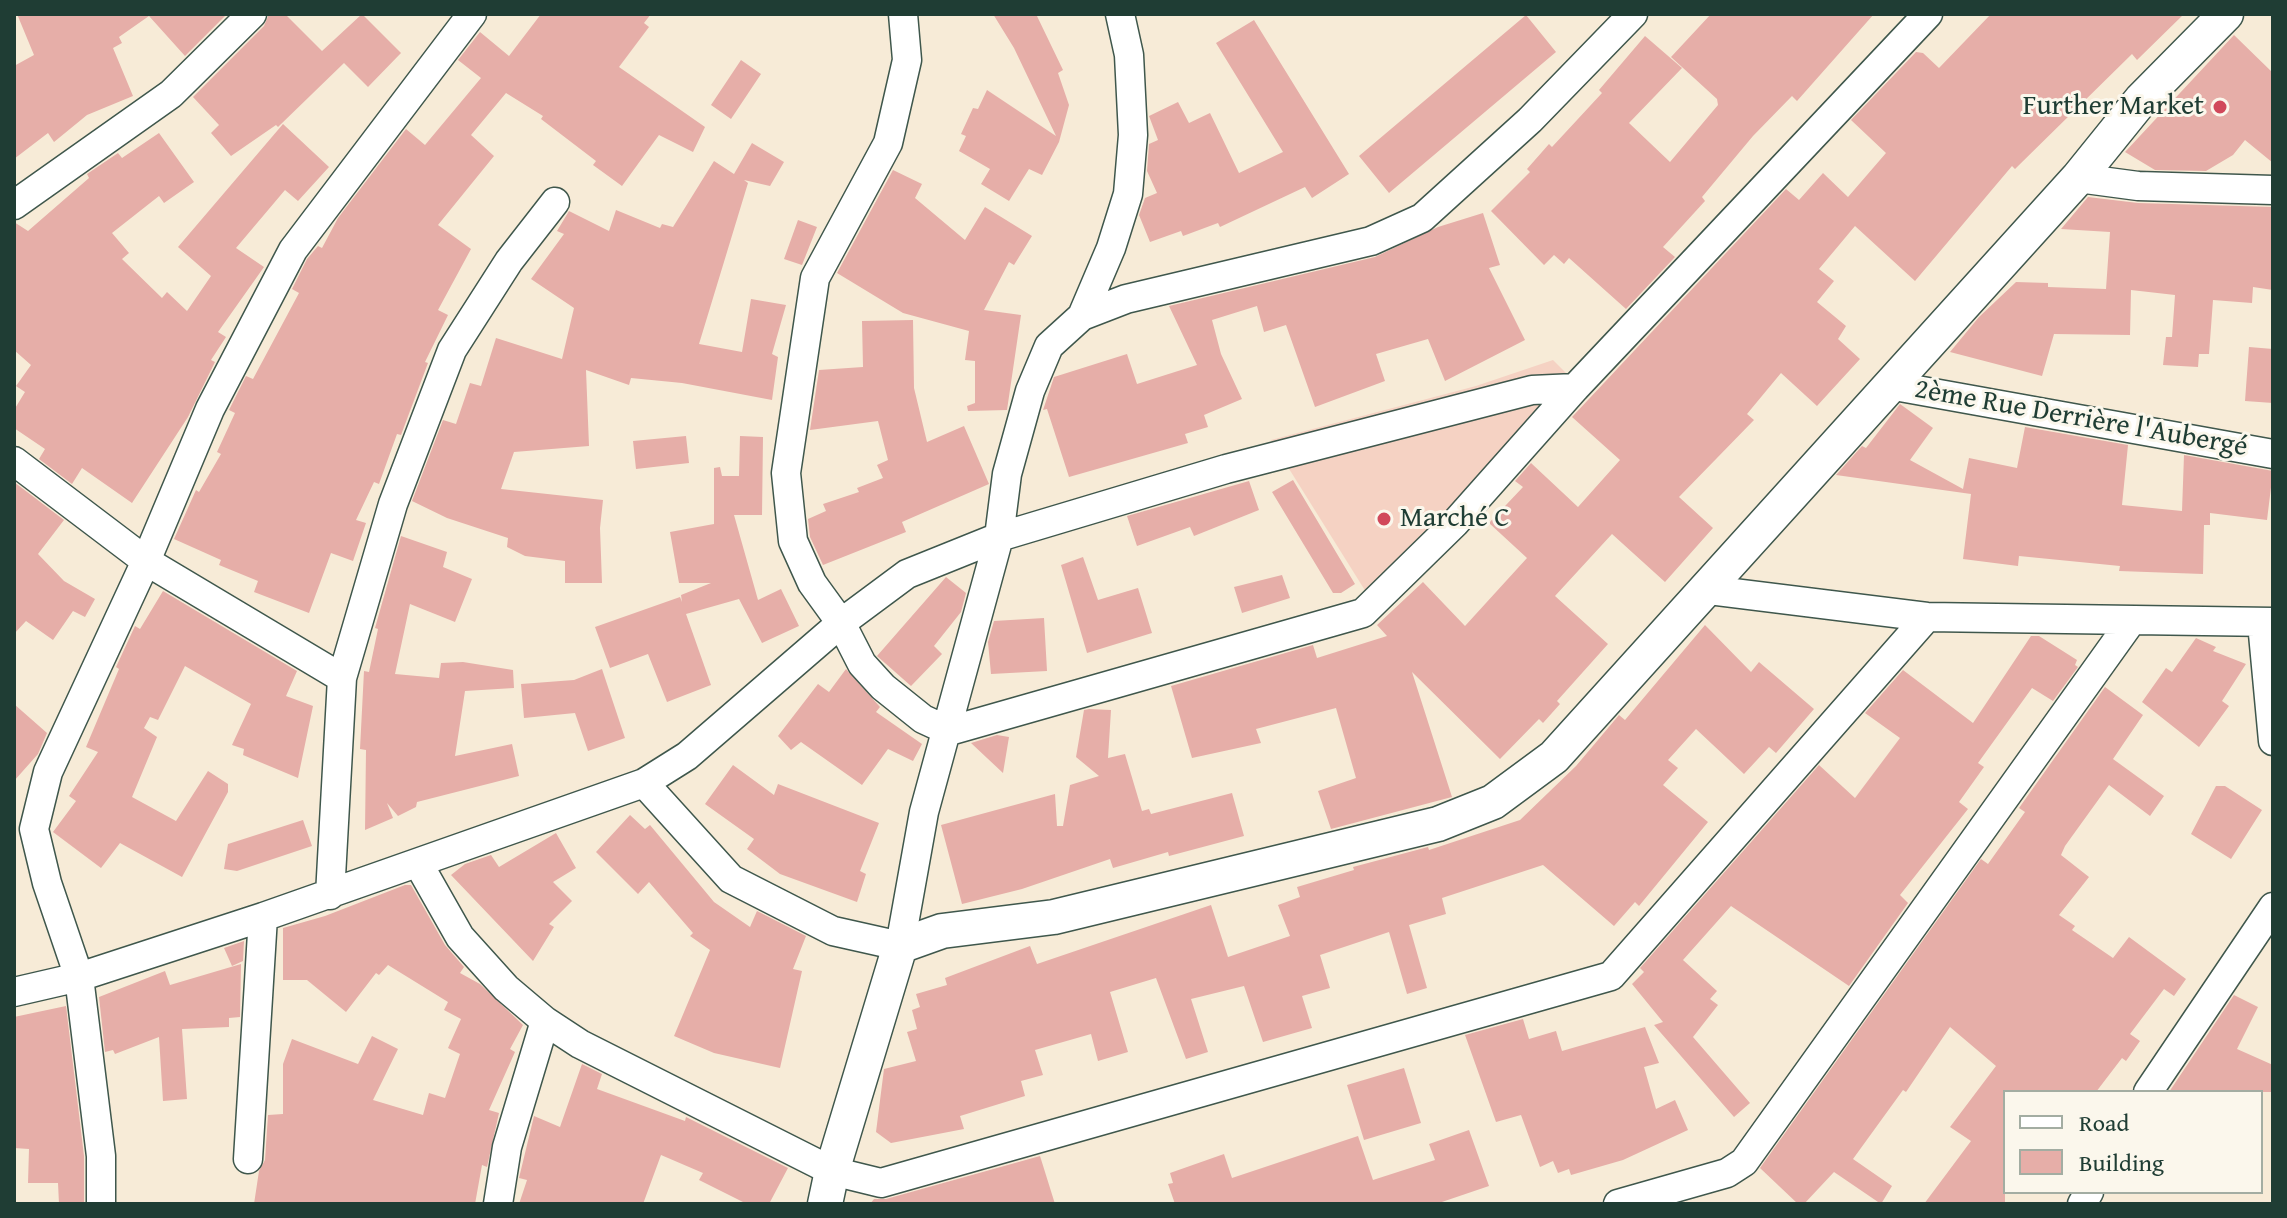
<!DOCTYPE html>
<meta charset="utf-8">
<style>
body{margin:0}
#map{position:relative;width:2287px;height:1218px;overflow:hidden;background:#f7ebd7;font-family:"Gentium Book Plus",serif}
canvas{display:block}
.frame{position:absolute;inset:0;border:16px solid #1f3d34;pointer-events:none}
.legend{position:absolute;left:2003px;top:1090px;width:260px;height:104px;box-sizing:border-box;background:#fbf7ec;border:2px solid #a3ada2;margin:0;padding:10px 14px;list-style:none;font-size:24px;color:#1f3d34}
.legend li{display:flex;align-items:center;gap:16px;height:40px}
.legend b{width:40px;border:2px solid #a3ada2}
</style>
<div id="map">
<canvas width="2287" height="1218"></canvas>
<div class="frame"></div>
<ul class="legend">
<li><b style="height:10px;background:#fff"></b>Road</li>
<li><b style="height:22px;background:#e6aea8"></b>Building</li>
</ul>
</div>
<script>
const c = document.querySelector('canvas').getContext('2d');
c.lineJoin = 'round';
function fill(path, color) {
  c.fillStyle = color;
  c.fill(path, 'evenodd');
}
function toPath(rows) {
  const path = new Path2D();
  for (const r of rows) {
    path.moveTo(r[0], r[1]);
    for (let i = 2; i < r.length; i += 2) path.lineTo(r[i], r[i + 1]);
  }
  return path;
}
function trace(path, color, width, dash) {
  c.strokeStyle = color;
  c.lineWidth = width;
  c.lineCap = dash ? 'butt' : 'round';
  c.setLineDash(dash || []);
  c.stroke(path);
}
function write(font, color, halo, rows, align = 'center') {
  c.font = font + ' "Gentium Book Plus",serif';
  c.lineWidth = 6;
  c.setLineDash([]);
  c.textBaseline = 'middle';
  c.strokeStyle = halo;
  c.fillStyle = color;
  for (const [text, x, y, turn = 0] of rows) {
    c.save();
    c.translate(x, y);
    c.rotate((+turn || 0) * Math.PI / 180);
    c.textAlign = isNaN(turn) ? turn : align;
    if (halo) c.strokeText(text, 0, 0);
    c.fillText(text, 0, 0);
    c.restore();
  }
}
const built = toPath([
 [1553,360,1575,382,1371,600,1271,440,1476,386]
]);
const building = toPath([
 [17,14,227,14,185,56,149,16,119,37,122,43,113,48,133,96,87,115,54,142,48,133,14,159,14,66,34,55],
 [269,14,285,14,322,51,362,14,401,53,368,87,344,63,278,127,276,125,231,156,211,133,219,125,193,97,264,26],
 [541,14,651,14,644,23,649,27,619,67,705,127,693,152,659,135,622,186,593,165,596,161,541,119,543,116,506,93,471,135,494,156,438,225,471,249,438,310,448,315,425,362,428,363,401,435,397,434,379,484,374,482,356,520,366,523,353,561,331,553,309,613,254,592,258,581,219,565,221,560,174,539,196,490,199,492,221,454,217,452,235,413,229,410,246,376,253,379,299,293,292,289,307,259,318,246,322,248,338,218,406,129,425,145,481,78,458,60,480,32,509,56],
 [993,14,1036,14,1063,70,1058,73,1069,105,1059,142,1042,175,1029,169,1009,201,981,184,990,169,959,151,966,136,961,134,973,108,978,109,987,90,1056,136,1014,48],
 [1711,14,1874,14,1797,101,1792,96,1753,136,1702,197,1705,201,1663,247,1675,257,1626,309,1569,258,1564,264,1554,255,1544,265,1491,211,1530,172,1527,169,1549,144,1552,147,1602,93,1599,90,1645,36,1682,68,1629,123,1670,162,1718,105,1717,99,1671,57],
 [1991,14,2184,14,2137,60,2132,54,2015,169,2012,166,1915,281,1855,226,1819,269,1834,281,1817,302,1846,326,1838,339,1860,359,1817,406,1781,373,1747,414,1754,420,1679,497,1713,528,1665,582,1612,534,1555,596,1608,644,1557,701,1560,704,1543,723,1539,719,1500,759,1412,672,1452,797,1331,829,1318,791,1356,778,1336,708,1256,729,1261,743,1192,758,1171,686,1313,645,1317,658,1387,636,1377,625,1423,582,1465,626,1527,558,1489,523,1523,487,1515,481,1531,463,1578,507,1620,460,1572,417,1786,189,1799,200,1823,173,1848,197,1886,153,1851,120,1916,52,1923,53,1939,68],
 [1526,15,1556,52,1389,193,1359,156],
 [1254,20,1349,174,1312,198,1305,187,1220,227,1218,223,1183,236,1181,231,1150,242,1139,215,1145,198,1157,193,1147,171,1149,144,1158,140,1149,116,1178,102,1189,123,1210,113,1239,173,1283,152,1216,43],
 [2234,35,2273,73,2273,163,2245,140,2233,155,2206,171,2155,170,2125,152],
 [741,60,761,74,731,119,711,105],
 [283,124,329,167,298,201,285,190,236,248,264,267,218,332,226,337,211,360,215,362,188,417,132,503,82,468,72,484,39,459,45,449,14,428,14,410,25,392,16,386,31,365,14,350,14,222,28,231,89,178,87,174,118,153,122,158,159,133,194,182,164,203,159,196,112,233,129,253,122,259,162,298,167,292,187,311,211,276,178,247],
 [752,143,784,162,770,186,744,180,748,183,699,344,742,352,751,299,786,305,772,354,778,357,772,400,682,383,631,378,629,385,586,370,589,446,514,452,501,489,603,500,600,528,602,583,565,583,565,561,525,556,507,547,508,538,447,518,412,501,443,420,456,424,470,383,481,386,496,338,562,359,574,308,531,279,564,234,557,231,569,211,609,231,616,210,660,228,662,224,673,227,714,161,734,174],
 [893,170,922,184,915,198,965,240,985,207,1032,236,1014,265,1009,262,984,310,1021,315,1007,410,968,411,967,406,975,403,975,361,965,360,969,331,903,313,837,273],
 [2088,197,2138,203,2273,207,2273,290,2253,287,2252,303,2213,300,2209,354,2199,354,2198,367,2163,365,2166,337,2172,337,2175,295,2131,290,2130,335,2054,334,2042,376,1950,352,1979,317,2016,282,2048,283,2048,287,2106,289,2110,232,2061,229],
 [1483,213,1500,265,1489,268,1525,340,1445,381,1428,339,1376,354,1385,381,1315,407,1286,325,1264,332,1257,306,1212,320,1221,354,1242,399,1204,415,1208,427,1185,434,1188,443,1069,477,1047,409,1043,410,1054,377,1127,354,1137,384,1197,365,1169,306,1375,257,1438,227],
 [798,220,817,227,802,265,784,259],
 [913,320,914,388,927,442,964,426,989,484,902,522,906,532,823,565,810,537,808,519,826,511,823,504,859,492,857,488,883,478,877,465,888,460,878,421,810,430,819,370,863,367,862,321],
 [2249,347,2273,349,2273,403,2245,401],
 [1900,404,1933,428,1910,460,1963,489,1969,458,2017,468,2025,427,2128,445,2122,505,2182,511,2184,455,2273,471,2267,520,2210,513,2210,525,2204,525,2203,574,2119,571,2120,566,2019,556,2018,566,1963,559,1971,494,1836,475,1862,446,1866,448],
 [686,436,689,463,636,469,633,441],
 [740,436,763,437,762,515,734,515,758,600,781,589,799,626,762,643,739,599,686,614,711,685,667,702,648,654,610,668,595,627,680,597,682,602,681,595,711,583,679,583,670,532,714,524,714,468,720,467,722,476,739,476],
 [1293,480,1355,584,1341,593,1333,593,1272,492],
 [1249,481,1259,510,1194,536,1190,527,1137,546,1127,516],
 [14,482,64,520,38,554,64,581,95,599,85,617,73,611,53,640,26,621,14,634],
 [401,536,447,552,443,567,472,579,455,622,410,604,395,674,439,678,441,663,463,662,513,670,514,688,465,691,455,756,512,744,519,776,417,802,416,807,398,816,387,803,393,818,365,830,366,750,360,749,364,671,369,672,378,629,375,628],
 [1083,557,1098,600,1138,588,1152,633,1087,653,1061,565],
 [1282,575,1290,598,1242,613,1234,587],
 [946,577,966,593,961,612,934,646,942,654,911,686,877,656],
 [163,591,297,671,286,696,313,706,298,778,243,755,244,749,232,745,251,704,185,666,158,720,150,717,144,728,157,737,132,797,176,821,208,771,228,784,228,792,182,877,120,843,101,868,53,832,76,801,69,796,98,752,86,747,119,669,116,667,135,626,140,629],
 [1044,618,1047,671,991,674,988,642,994,621],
 [1705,625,1751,672,1759,662,1814,709,1776,753,1769,747,1744,774,1696,729,1668,760,1678,768,1663,785,1708,822,1639,906,1635,902,1614,926,1543,865,1442,898,1446,914,1409,925,1427,988,1407,994,1389,932,1320,955,1330,988,1302,996,1312,1028,1263,1042,1244,986,1191,999,1208,1052,1186,1059,1156,978,1110,992,1128,1052,1098,1061,1091,1034,1035,1050,1043,1075,1021,1081,1025,1096,960,1116,964,1129,891,1143,876,1132,884,1069,916,1061,907,1032,917,1029,912,1010,920,1007,916,994,947,985,945,978,1030,946,1037,964,1211,905,1228,957,1290,936,1278,905,1300,897,1297,887,1354,870,1353,867,1428,847,1429,850,1520,820,1576,766,1619,715,1625,720],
 [2031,636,2039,636,2077,660,2075,665,2078,667,2053,701,2032,688,1978,763,1984,767,1959,802,1968,809,1900,895,1908,903,1849,986,1731,906,1683,960,1717,991,1710,999,1718,1005,1693,1037,1750,1103,1734,1117,1654,1025,1663,1022,1632,984,1644,972,1640,968,1819,765,1855,798,1900,738,1865,713,1903,670,1973,723],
 [2196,638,2216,647,2213,651,2246,664,2222,701,2229,706,2199,747,2142,702,2166,668,2172,672],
 [602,669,625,738,588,751,575,713,524,718,521,684,574,680],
 [846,669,880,707,876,712,922,744,913,761,888,749,862,785,801,742,791,750,778,736,818,684,829,692],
 [2105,687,2143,715,2113,759,2164,796,2150,816,2109,785,2065,846,2061,855,2089,877,2059,915,2075,926,2072,930,2113,958,2129,937,2186,979,2174,996,2164,989,2130,1034,2140,1041,2126,1061,2122,1058,2096,1092,2005,1092,2005,1204,1924,1204,1971,1141,1950,1127,1996,1066,1950,1027,1906,1092,1903,1090,1853,1159,1892,1186,1881,1204,1834,1172,1804,1204,1798,1204,1760,1168,1981,859,1988,864,2025,812,2019,808],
 [14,704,47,733,38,754,14,781],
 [1089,709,1111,710,1108,758,1125,754,1142,811,1149,809,1151,814,1232,793,1244,836,1169,856,1168,852,1113,868,1110,859,1022,889,962,904,941,825,1055,794,1057,826,1063,826,1070,785,1099,776,1076,757,1084,710],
 [997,735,1009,737,1003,773,971,743],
 [733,765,774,795,778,784,879,823,860,871,866,874,857,902,780,874,747,849,754,839,705,804],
 [2216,786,2225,786,2262,810,2231,859,2191,834],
 [630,815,645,829,650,825,714,902,750,927,757,911,806,936,793,969,802,971,780,1068,714,1053,674,1036,710,950,690,936,693,933,649,882,638,894,596,852],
 [303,820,312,846,237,871,224,869,228,844],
 [556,833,576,868,553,882,572,901,549,924,554,927,533,961,451,875,465,864,491,855,499,867],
 [405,885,411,885,445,945,464,967,460,973,480,984,523,1025,510,1049,515,1052,489,1110,499,1113,487,1167,482,1165,475,1204,254,1204,259,1171,265,1160,268,1115,283,1114,283,1064,292,1039,358,1064,372,1036,398,1049,373,1100,423,1115,429,1093,445,1098,460,1054,448,1048,461,1019,444,1010,448,1002,388,965,379,975,376,973,346,1012,307,980,283,980,283,928,325,916],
 [244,941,243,961,232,966,224,948],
 [241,964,240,1017,229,1018,229,1027,182,1029,187,1099,163,1101,159,1037,115,1054,113,1050,105,1052,99,997,165,971,170,985],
 [2234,995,2258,1007,2237,1049,2273,1065,2273,1092,2169,1092],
 [66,1006,84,1156,84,1204,59,1204,58,1183,28,1183,29,1149,14,1148,14,1017],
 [1523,1019,1529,1039,1556,1031,1562,1051,1645,1027,1659,1063,1644,1067,1656,1109,1675,1100,1688,1130,1623,1160,1571,1175,1569,1169,1558,1173,1553,1161,1540,1167,1521,1115,1496,1122,1465,1035],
 [582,1064,602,1074,597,1089,685,1121,686,1117,788,1168,769,1204,747,1204,699,1180,703,1173,661,1155,643,1204,519,1204,527,1180,519,1178,534,1116,560,1127],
 [1404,1068,1421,1123,1364,1140,1347,1085],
 [1469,1130,1489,1186,1436,1204,1175,1204,1168,1184,1173,1183,1170,1173,1224,1154,1232,1178,1358,1136,1373,1180,1435,1160,1429,1144],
 [1040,1156,1055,1204,870,1204,874,1199,886,1199]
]);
const minor = toPath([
 [903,14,907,60,888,143,815,278,786,473,793,541,812,583,841,623,862,664,883,687,923,719,949,731,1363,613,1455,523,1575,388,1928,14],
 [2078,178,2138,186,2273,190],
 [14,205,171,94,252,14],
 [1082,316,1111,248,1128,194,1133,135,1129,55,1120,14],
 [1889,385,2273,454],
 [14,461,146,561,342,678],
 [1709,590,1927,617,2273,622],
 [2262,623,2273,741],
 [644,783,687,756,841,623,907,574,999,537,1226,469,1532,390,1575,388],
 [418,863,460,937,506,988,545,1021,580,1044,832,1171,881,1183,1611,976,1927,617],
 [330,895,342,678,393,504,452,350,509,261,555,202],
 [14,992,79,977,263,917,644,783,731,879,833,931,900,946,924,812,999,537,1007,474,1030,391,1049,346,1082,316,1126,299,1371,241,1422,218,1530,120,1633,14],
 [2148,1092,2273,907],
 [248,1159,263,917],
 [101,1204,101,1156,79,977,47,883,34,829,48,772,146,561,210,409,293,250,472,14],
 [498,1204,507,1147,545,1021],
 [1618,1204,1727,1173,1744,1162,2132,620],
 [2082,1204,2089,1192]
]);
const tertiary = toPath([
 [825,1204,832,1171,900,946,942,931,1054,917,1438,824,1493,802,1554,757,2078,178,2141,100,2226,14]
]);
const markers = [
 [2220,107,8,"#d1495b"],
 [1384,519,8,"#d1495b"]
];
const poiNames = [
 ["Further Market",2204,107],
 ["Marché C",1400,519,"left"]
];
const streetNames = [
 ["2ème Rue Derrière l'Aubergé",2081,419,10]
];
fill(built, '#f5d2c3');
fill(building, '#e6aea8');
trace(minor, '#3f574c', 31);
trace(tertiary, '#3f574c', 37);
trace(minor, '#fff', 28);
trace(tertiary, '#fff', 34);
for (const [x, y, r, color] of markers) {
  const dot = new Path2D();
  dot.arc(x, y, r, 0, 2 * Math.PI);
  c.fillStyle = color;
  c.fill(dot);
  trace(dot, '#fbf7ec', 3);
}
write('28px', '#1f3d34', '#fbf7ec', poiNames, 'right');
write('28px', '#1f3d34', '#fbf7ec', streetNames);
</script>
